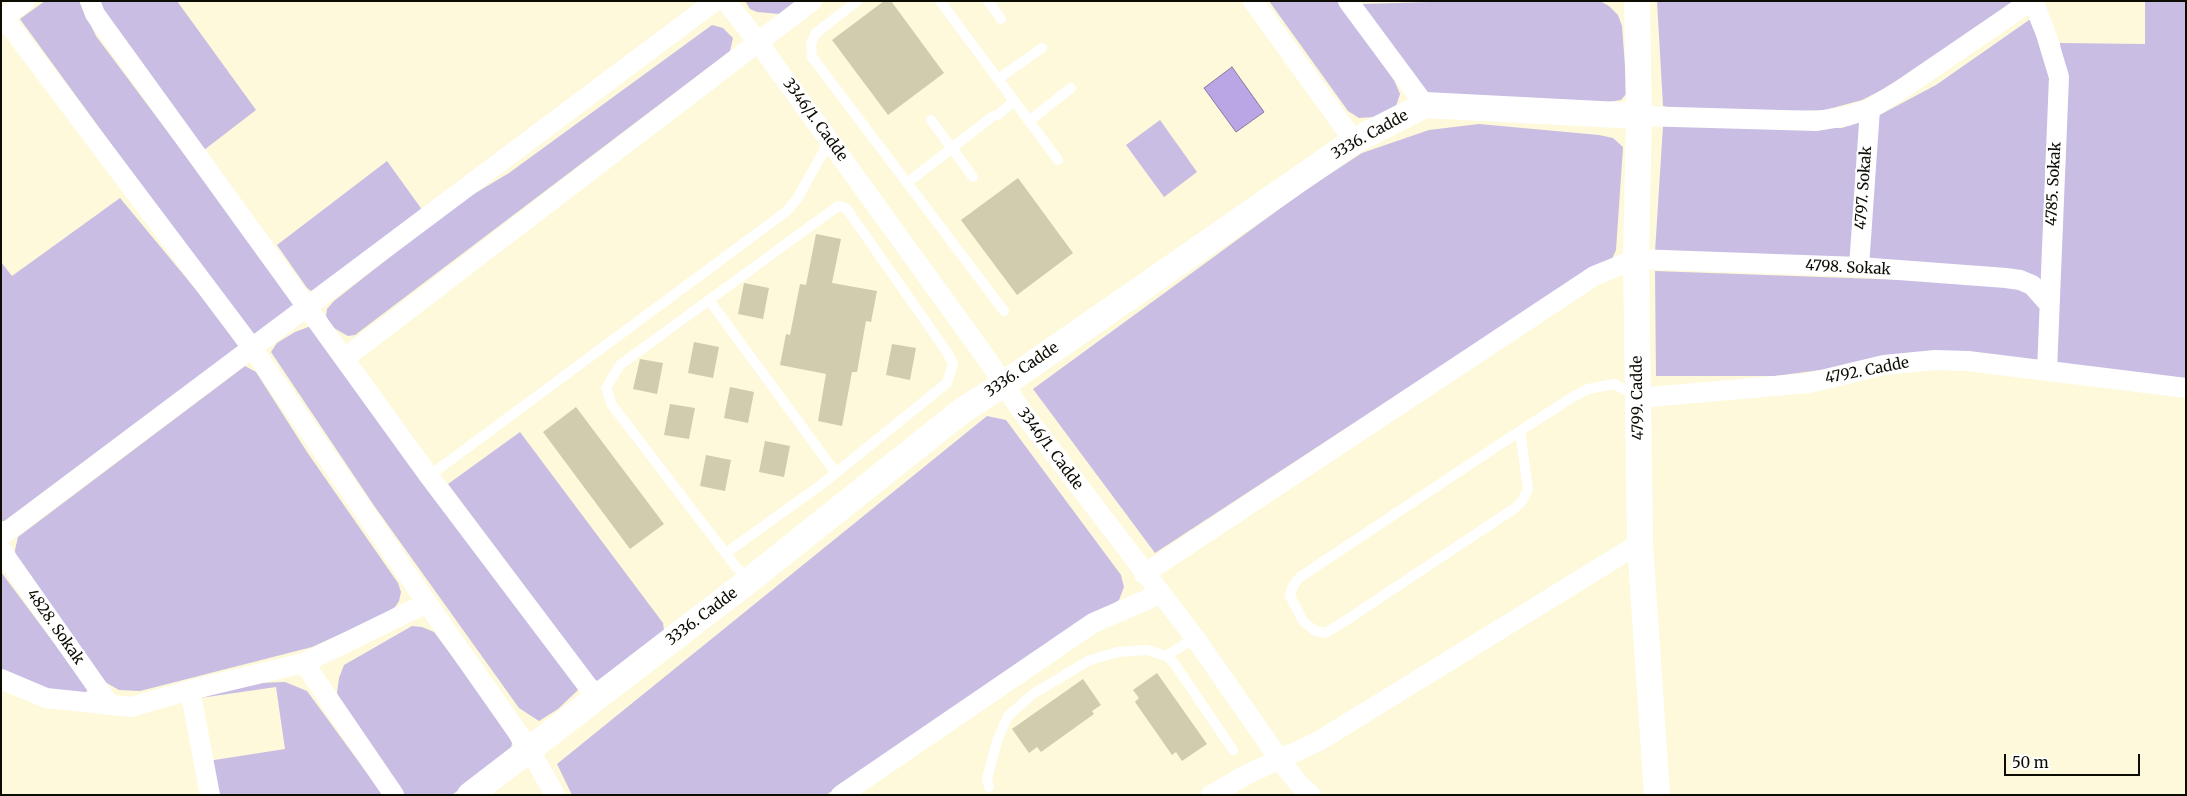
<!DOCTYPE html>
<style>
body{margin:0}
#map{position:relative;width:2187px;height:796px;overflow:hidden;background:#fdf9da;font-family:Merriweather,serif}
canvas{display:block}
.frame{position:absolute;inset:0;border:2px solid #0d0c03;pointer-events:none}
.scale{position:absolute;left:2004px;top:754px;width:136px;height:22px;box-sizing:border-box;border:2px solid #0d0c03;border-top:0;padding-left:6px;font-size:15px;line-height:18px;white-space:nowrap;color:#0d0c03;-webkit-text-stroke:4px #fff;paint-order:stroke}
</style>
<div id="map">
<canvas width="2187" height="796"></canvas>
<div class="frame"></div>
<div class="scale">50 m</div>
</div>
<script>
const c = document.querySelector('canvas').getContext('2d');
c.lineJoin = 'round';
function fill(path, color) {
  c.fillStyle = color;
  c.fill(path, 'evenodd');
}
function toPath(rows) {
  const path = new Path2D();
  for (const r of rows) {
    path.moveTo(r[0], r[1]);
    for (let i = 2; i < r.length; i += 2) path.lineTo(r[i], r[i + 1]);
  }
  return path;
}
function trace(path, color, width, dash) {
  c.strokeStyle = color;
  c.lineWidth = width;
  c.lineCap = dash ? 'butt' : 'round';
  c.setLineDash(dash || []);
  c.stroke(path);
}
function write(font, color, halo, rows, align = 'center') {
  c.font = font + ' Merriweather,serif';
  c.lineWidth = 4;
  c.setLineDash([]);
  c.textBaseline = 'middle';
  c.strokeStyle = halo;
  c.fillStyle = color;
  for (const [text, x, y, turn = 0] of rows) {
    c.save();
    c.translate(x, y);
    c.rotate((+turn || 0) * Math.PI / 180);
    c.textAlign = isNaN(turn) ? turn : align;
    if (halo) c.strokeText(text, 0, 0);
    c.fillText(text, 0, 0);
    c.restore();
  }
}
const green = toPath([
 [45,1,79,1,96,36,289,294,295,306,256,337,248,332,20,19],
 [97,1,177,1,256,110,204,150],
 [745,1,796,1,780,14,757,12,750,9],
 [1269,1,1337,1,1394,80,1400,94,1396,106,1374,117,1359,118,1348,111],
 [1465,1,1600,1,1609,6,1618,15,1622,26,1627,93,1621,100,1608,102,1425,94,1361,4],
 [1657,1,2013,1,1915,73,1862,100,1825,110,1697,114,1663,106],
 [2145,1,2186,1,2186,381,2052,367,2066,149,2060,43,2145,44],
 [2032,18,2051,74,2045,289,1869,260,1872,119,1936,85],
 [712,25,723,28,733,38,730,51,355,335,348,336,332,327,326,316,327,309,334,301,457,204,509,173],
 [1160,120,1197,172,1164,197,1126,145],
 [1865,120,1853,261,1655,252,1663,126,1842,128],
 [1479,124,1599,135,1613,138,1623,147,1616,250,1612,259,1588,270,1155,553,1033,389,1304,191,1362,153,1429,130],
 [387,161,423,211,314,293,307,288,277,245],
 [120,198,236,338,241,349,10,521,1,521,1,262,12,276],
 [1655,271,2015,284,2031,292,2043,308,2039,367,1843,367,1775,376,1656,376],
 [311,326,576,681,578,690,558,709,539,721,519,708,375,507,271,352,277,343,295,332],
 [245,366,256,372,307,452,398,583,401,592,399,601,395,607,385,614,312,647,140,691,119,690,105,682,16,563,15,550,18,537],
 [987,416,1006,420,1121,575,1124,587,1119,600,826,795,572,795,557,764],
 [520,432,663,623,664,630,598,681,595,680,448,484],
 [1,572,89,690,76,697,46,692,1,672],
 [412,626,422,627,434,632,502,723,512,743,511,749,452,795,402,795,342,709,337,693,339,678,344,665],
 [285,682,307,691,383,795,215,795,208,761,285,749,276,687,200,698,256,683]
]);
const water = toPath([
 [1232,67,1264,112,1236,132,1204,88,1232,67]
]);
const building = toPath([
 [884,1,891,1,944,73,888,115,832,40],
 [1018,178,1073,253,1017,295,961,220],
 [816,234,841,239,832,283,877,291,871,322,866,321,857,372,852,372,842,426,818,421,826,374,780,365,786,334,790,335,800,284,806,285],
 [744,283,769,288,763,319,738,314],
 [694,342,719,347,713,378,688,373],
 [892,344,916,348,910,380,886,375],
 [640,359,663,363,657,394,633,389],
 [730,387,754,392,748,423,724,418],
 [670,404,695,408,689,439,664,435],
 [576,407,664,524,630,549,543,432],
 [765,441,790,446,784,477,759,472],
 [706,455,731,460,725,491,700,486],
 [1157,673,1207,744,1182,761,1176,752,1172,755,1135,702,1139,698,1133,690],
 [1083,679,1101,705,1092,711,1094,714,1041,752,1037,747,1029,753,1012,729]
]);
const service = toPath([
 [857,1,816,33,811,44,812,57,1004,311],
 [940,1,1058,160],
 [988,1,1001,19],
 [998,79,1042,48],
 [998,115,1014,101],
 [931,120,973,177],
 [1029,121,1071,88],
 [907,183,993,116],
 [709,300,836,473],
 [1520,431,1528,489,1522,501,1515,508,1339,625,1325,633,1315,631,1303,621,1290,596,1293,586,1300,577,1520,431,1571,398,1588,389,1615,384,1635,396],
 [429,476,787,211,797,199,830,140],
 [726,553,822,484,947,383,953,364,947,352,846,208,838,206,620,365,606,388,612,405,736,567,750,579],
 [1166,656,1195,638],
 [989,787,987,779,997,741,1008,716,1033,694,1088,661,1117,652,1147,650,1166,656,1174,663,1233,750]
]);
const minor = toPath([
 [90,1,95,14,429,476,596,697],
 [726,1,758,42,987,359,1021,410,1195,638,1280,760,1299,784,1311,795],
 [1253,1,1354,141],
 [1348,1,1425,105],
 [2033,1,2046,34,2059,77,2047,371],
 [4,18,253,349,427,603,530,750,555,795],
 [1,20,25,1],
 [1639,116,1817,121,1847,116,1870,109,1902,89,2031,1],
 [1859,267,1870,109],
 [345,358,812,1],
 [1638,398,1809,383,1884,365,1935,360,1968,361,2186,388],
 [1,536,715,1],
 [1,550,109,704],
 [1144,574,1594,276,1636,259,1859,267,2006,278,2020,280,2032,285,2049,304],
 [304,663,394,795],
 [1,679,46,698,131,707,190,690,304,663,427,603],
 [190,690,210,795],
 [841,795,1093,623,1160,594],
 [1211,795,1246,775,1319,741,1640,543]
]);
const tertiary = toPath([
 [1637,1,1639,116,1636,259,1640,543,1657,795],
 [470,795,751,579,963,410,1004,384,1354,141,1425,105,1639,116]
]);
const streetNames = [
 ["3346/1. Cadde",815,120,54],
 ["3336. Cadde",1370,135,-29],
 ["4785. Sokak",2054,184,-87],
 ["4797. Sokak",1864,188,-86],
 ["4798. Sokak",1848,268,3],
 ["3336. Cadde",1022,370,-34],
 ["4792. Cadde",1867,371,-11],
 ["4799. Cadde",1638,398,-91],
 ["3346/1. Cadde",1050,449,53],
 ["3336. Cadde",702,617,-37],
 ["4828. Sokak",55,627,55]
];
fill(green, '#c9bde4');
fill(water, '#baa6e4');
trace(water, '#8678a0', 1);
fill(building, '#d0ccae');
trace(service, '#fff', 10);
trace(minor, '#fff', 20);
trace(tertiary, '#fff', 26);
write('15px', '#0d0c03', '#fff', streetNames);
</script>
